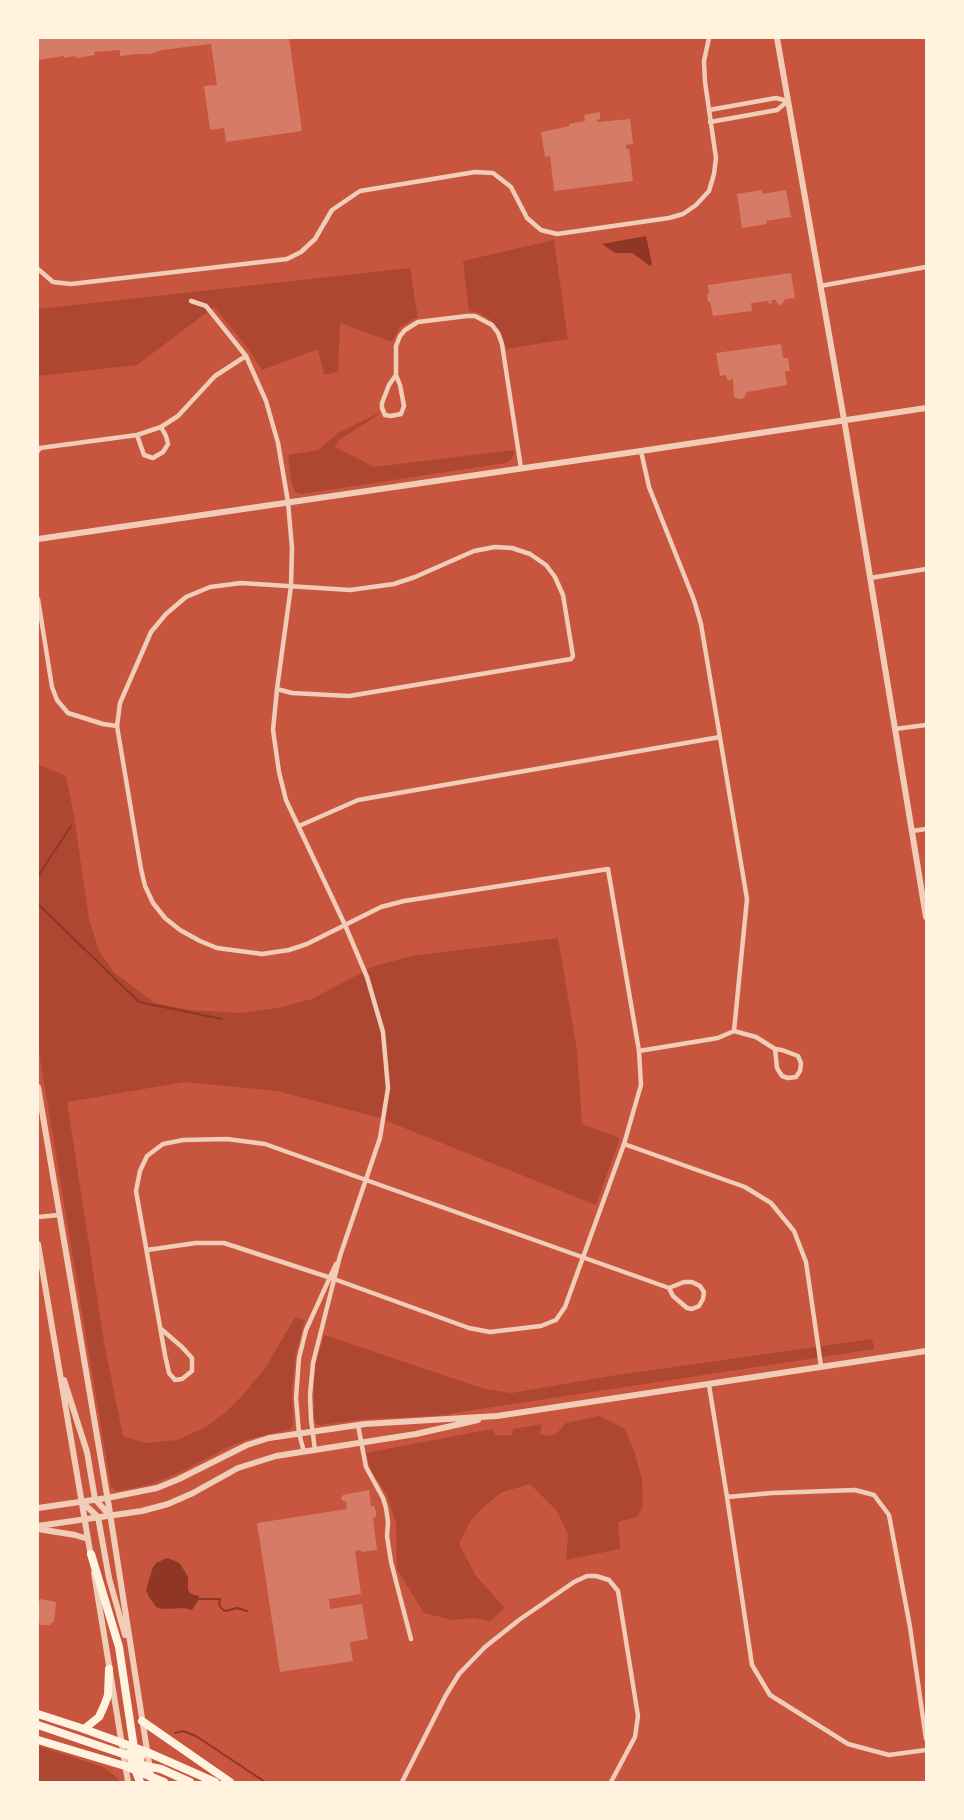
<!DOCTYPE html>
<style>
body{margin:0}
#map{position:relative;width:964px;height:1820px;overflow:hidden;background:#c8553d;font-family:"DejaVu Sans",sans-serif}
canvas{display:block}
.frame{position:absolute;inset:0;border:39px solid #fff3e0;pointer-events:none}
</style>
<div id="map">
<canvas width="964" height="1820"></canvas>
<div class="frame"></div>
</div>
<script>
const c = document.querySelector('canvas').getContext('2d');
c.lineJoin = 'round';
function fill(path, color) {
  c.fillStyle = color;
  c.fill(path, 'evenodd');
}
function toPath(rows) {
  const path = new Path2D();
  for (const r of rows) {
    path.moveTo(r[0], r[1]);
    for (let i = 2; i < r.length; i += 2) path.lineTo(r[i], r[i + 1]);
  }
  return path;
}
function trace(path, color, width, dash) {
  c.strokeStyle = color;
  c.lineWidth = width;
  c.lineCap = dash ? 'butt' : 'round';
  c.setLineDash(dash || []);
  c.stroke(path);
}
const green = toPath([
 [554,240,568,339,506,349,502,334,492,321,480,313,469,311,463,261],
 [410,268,418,318,413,319,400,327,392,342,340,323,338,372,324,375,318,349,262,370,246,346,214,307,137,365,38,376,38,309],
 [379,413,380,414,339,440,335,447,374,467,514,450,514,455,510,461,505,463,302,494,295,492,291,481,288,455,318,450,338,433],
 [38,764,66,776,74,816,89,919,99,951,115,973,155,1003,190,1010,240,1013,278,1008,312,999,372,967,411,956,558,938,577,1051,582,1124,620,1138,596,1205,377,1117,277,1091,185,1082,67,1102,104,1342,123,1436,145,1443,177,1440,204,1428,225,1413,241,1397,266,1367,295,1317,305,1320,296,1353,292,1387,293,1425,292,1428,288,1430,252,1438,228,1447,185,1470,152,1484,117,1491,111,1487,38,1046],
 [324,1335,485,1389,512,1393,610,1376,872,1339,874,1349,434,1416,365,1419,320,1425,316,1424,314,1419,314,1380,316,1363],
 [599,1416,624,1428,634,1450,642,1479,643,1506,637,1517,618,1522,620,1549,566,1560,568,1535,557,1511,530,1484,502,1492,481,1509,470,1522,459,1544,476,1576,505,1608,490,1621,473,1618,452,1620,424,1613,397,1569,396,1523,387,1495,371,1471,366,1453,492,1429,496,1435,512,1435,513,1429,542,1424,540,1434,551,1436,558,1432,566,1423],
 [38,1746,103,1767,116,1777,120,1782,38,1782]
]);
const water = toPath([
 [646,236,652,264,650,266,632,253,615,253,602,244],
 [167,1558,178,1562,181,1565,188,1577,188,1590,191,1594,199,1596,199,1599,192,1610,184,1608,162,1609,156,1607,149,1597,146,1590,153,1567,156,1563]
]);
const stream = toPath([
 [38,876,71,826],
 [38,904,139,1002,222,1019],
 [199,1599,220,1599,219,1605,223,1610,226,1611,237,1608,247,1611],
 [175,1733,183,1731,196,1736,265,1782]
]);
const building = toPath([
 [38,38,289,38,302,131,226,142,224,128,210,130,204,86,217,85,211,44,162,50,150,54,139,54,120,56,120,50,94,52,95,55,76,58,75,56,64,58,64,56,38,60],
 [600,112,600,119,597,120,597,122,630,119,633,144,626,145,626,149,629,149,633,181,554,191,550,156,545,157,541,132,570,126,569,124,585,121,584,115],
 [762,190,762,194,786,190,791,217,766,221,767,224,742,228,737,194],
 [791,273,795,298,785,299,781,306,776,302,776,300,771,300,772,303,769,304,768,301,751,303,752,311,713,316,710,302,708,302,707,294,709,294,708,285],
 [781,344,783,358,788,358,790,371,785,371,787,385,747,392,744,398,739,399,734,397,733,379,732,378,730,381,726,378,727,376,725,375,720,376,716,353],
 [369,1490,371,1506,374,1506,376,1511,376,1517,373,1518,377,1550,361,1552,361,1550,355,1551,361,1594,329,1599,330,1609,362,1604,368,1639,350,1642,353,1661,280,1672,257,1523,347,1509,346,1501,343,1501,341,1498,343,1495],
 [40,1599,56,1602,55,1615,53,1623,51,1623,50,1625,41,1625,38,1621,38,1601,40,1601]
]);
const minor = toPath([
 [709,110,776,98,788,101],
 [710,122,777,110,788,101],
 [38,269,53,282,71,284,287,259,301,252,315,239,332,210,360,191,475,172,493,173,511,187,527,218,541,230,557,234,669,218,683,214,696,205,709,191,714,174,716,158,705,82,704,61,709,38],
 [820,286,926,267],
 [191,301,206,306,246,356,266,401,278,443,288,502,292,548,291,586,277,689,273,730,279,772,286,800,345,925,367,977,383,1032,388,1088,380,1138,340,1256,313,1363,310,1395,311,1419,315,1450],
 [396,375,389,385,382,403,382,408,385,415,391,416,401,414,404,406,400,385,396,375,396,346,400,336,405,330,418,322,467,316,475,316,492,325,498,333,502,344,521,468],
 [137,435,144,455,153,458,163,452,168,444,166,436,161,427],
 [38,451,40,448,137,435,161,427,178,416,215,376,246,356],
 [641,451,649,487,694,600,701,624,747,899,734,1031],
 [870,578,926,569],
 [38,599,52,687,57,700,68,713,103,724,117,726],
 [895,729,926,725],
 [299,826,358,800,720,737],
 [912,831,926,829],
 [734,1031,756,1037,775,1049,782,1050,798,1056,801,1063,800,1071,796,1077,788,1078,782,1076,777,1068,775,1049],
 [639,1051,718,1038,734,1031],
 [624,1144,745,1187,771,1203,794,1231,806,1262,821,1366],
 [38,1217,59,1215],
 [147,1250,196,1243,224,1243,334,1279,469,1328,490,1332,541,1326,556,1320,565,1307,624,1144,641,1085,639,1051,608,869,404,901,381,907,307,944,289,950,262,954,217,948,200,941,180,930,165,918,153,903,145,886,141,869,117,726,120,703,151,632,166,614,186,597,210,587,241,583,350,590,394,584,415,577,474,551,495,547,512,548,530,554,546,565,555,577,563,595,573,656,571,659,349,696,292,693,277,689],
 [160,1328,182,1347,192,1358,192,1371,182,1379,175,1380,169,1373,165,1355,136,1191,140,1171,147,1156,163,1144,183,1140,227,1139,265,1144,669,1288,673,1296,687,1308,692,1309,699,1306,703,1299,704,1292,700,1286,692,1282,684,1282,669,1288],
 [709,1385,727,1497,752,1665,770,1695,848,1744,889,1755,926,1750],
 [358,1425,366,1467,383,1498,386,1508,388,1522,387,1536,391,1562,411,1639],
 [304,1452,299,1433,296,1398,299,1358,306,1330,336,1264],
 [727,1497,772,1493,855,1490,874,1495,889,1515,910,1627,926,1739],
 [402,1782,446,1695,459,1674,485,1647,519,1620,574,1582,587,1576,596,1576,609,1580,618,1591,638,1716,635,1737,611,1782]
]);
const tertiary = toPath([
 [777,38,846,431,926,917],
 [38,539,641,451,926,408],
 [38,1087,109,1507,152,1782],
 [38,1244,91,1557],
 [64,1380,87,1452,95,1499,110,1516],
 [82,1502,98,1517,109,1578,125,1635],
 [38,1508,107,1498,157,1488,179,1479,247,1445,269,1438,365,1424,497,1416,926,1351],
 [38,1526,142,1511,168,1504,193,1493,238,1468,276,1456,416,1434,478,1420],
 [38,1529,75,1535,88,1539],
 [94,1573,128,1782]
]);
const primary = toPath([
 [91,1554,119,1647,134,1748,142,1765,151,1777],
 [38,1714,84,1729,147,1752,215,1782],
 [142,1721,230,1782],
 [38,1725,123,1754,141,1757],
 [84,1729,99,1717,104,1706,108,1695,109,1669],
 [38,1740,125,1766,164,1782],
 [129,1753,140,1782],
 [141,1765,161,1769,190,1782]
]);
fill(green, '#ae4732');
fill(water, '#8f3625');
trace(stream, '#8f3625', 2);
fill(building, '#d67c66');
trace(minor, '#f1ccb7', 4.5);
trace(tertiary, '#f1ccb7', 6);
trace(primary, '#fff3e0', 8);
</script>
